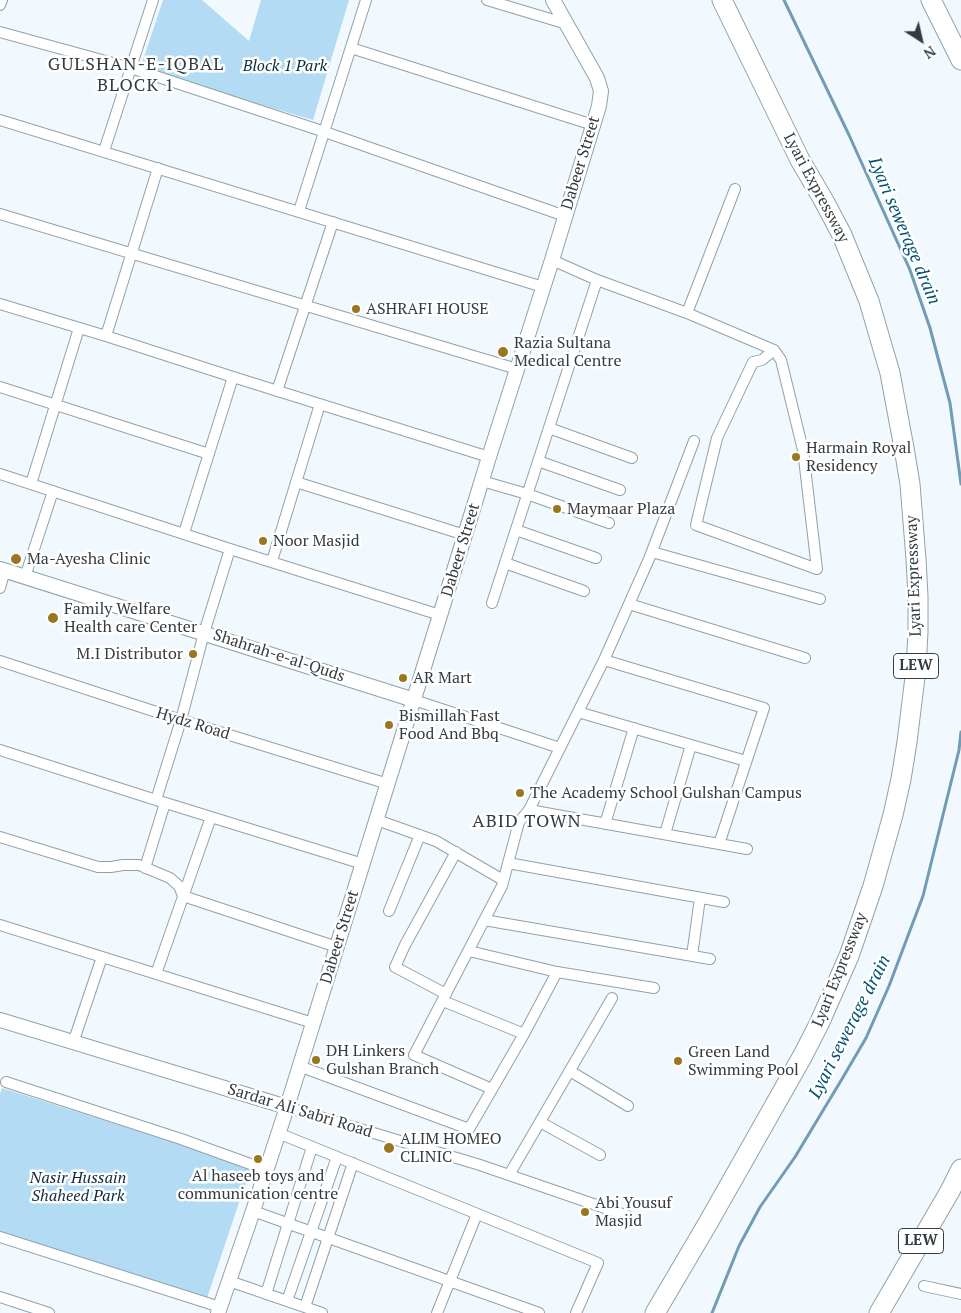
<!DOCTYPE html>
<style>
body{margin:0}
#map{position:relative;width:961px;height:1313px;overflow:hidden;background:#f1f9fe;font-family:"PT Serif",serif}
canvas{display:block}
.north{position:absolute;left:896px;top:15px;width:50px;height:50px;-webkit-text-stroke:4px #fff;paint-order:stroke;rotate:145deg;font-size:14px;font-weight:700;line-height:20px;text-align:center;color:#343c41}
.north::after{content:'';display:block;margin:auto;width:18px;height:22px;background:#343c41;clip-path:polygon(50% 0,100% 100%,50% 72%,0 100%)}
</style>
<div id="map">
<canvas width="961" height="1313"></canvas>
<div class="north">N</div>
</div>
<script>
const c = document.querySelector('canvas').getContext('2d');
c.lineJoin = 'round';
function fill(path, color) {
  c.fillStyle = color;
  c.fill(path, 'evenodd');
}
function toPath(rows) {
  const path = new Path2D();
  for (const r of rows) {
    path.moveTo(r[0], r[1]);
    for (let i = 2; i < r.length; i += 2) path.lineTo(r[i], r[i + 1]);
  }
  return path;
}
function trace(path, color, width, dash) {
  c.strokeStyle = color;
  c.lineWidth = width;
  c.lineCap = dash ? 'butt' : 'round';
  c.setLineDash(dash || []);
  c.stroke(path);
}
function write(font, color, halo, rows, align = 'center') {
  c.font = font + ' "PT Serif",serif';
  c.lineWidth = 5;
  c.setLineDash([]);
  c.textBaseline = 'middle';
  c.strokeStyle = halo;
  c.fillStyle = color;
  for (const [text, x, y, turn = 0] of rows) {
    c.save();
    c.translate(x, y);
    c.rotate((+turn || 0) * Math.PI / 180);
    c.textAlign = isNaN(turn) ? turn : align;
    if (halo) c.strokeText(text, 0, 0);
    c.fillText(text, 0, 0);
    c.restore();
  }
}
const green = toPath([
 [163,0,202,0,249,41,261,0,349,0,313,120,140,69],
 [2,1088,251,1167,206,1301,0,1240,0,1094]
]);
const stream = toPath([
 [784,0,849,135,910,270,930,328,950,403,961,484],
 [712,1313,739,1246,760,1207,795,1157,842,1079,866,1038,889,986,923,896,959,750,961,732]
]);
const street = toPath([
 [487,0,567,24],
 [0,5,2,0],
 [0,32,131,68,325,132,565,216],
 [351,48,593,125],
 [0,120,543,287],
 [104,151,153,0],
 [299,211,366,0],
 [0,214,517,369],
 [552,260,597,280,687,313,774,350,781,360,803,450,817,569,696,525,717,438,753,362,762,360,774,350],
 [0,304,106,336,233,377,489,457],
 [687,313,735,189],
 [106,336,158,168],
 [0,387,209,454],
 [277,391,333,222],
 [549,428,632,458],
 [538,461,620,490],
 [0,474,230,549,440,615],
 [482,481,527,494,609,523],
 [296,482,465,535],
 [31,484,79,328],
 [516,530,596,558],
 [184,533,233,377],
 [652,552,820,599],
 [272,561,320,404],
 [505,563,584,591],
 [25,577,53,491],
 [0,588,5,570],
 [492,603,597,280],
 [629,604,805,658],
 [604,660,764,708,719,844],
 [0,661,181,720,388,784],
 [414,700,560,748],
 [578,712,746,761],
 [0,750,156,800,363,864],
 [156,800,181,720,204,633,230,549],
 [529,810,604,660,649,559,694,441],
 [377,820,436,841,503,880],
 [605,824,634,728],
 [665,834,691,745],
 [0,837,98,867,111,867,123,865,139,865,170,878,179,886,183,896,337,947],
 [508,863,724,902],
 [145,868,165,803],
 [389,911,420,835],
 [484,920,710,959],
 [0,925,313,1023],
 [469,951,557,972,654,988],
 [692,956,700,898],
 [156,974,211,817],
 [446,994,395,967,405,945,456,852],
 [443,1001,524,1034],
 [73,1043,102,957],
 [299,1066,469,1129,524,1034,557,972],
 [570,1071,628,1106],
 [6,1082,181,1139,267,1170],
 [492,1089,414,1055,502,886,519,822,529,810,747,849],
 [287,1107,480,1165,628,1216],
 [540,1122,600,1155],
 [278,1133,598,1263,576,1313],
 [509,1175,612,998],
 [253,1211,539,1313],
 [0,1237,220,1307],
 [229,1281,322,1313],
 [924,1286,961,1294],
 [266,1294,312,1147],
 [0,1297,49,1313],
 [287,1301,337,1157],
 [305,1307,353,1163],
 [437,1313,477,1214]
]);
const secondary = toPath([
 [0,569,414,700],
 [0,1020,287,1107],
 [218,1313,253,1211,287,1107,465,535,489,457,552,260,599,106,601,91,597,78,553,0]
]);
const highway = toPath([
 [931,0,961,60],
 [655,1313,708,1223,802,1057,819,1024,849,956,873,886,893,815,901,779,907,742,916,669,918,632,918,596,916,559,910,484,904,448,890,373,869,301,842,235,824,201,800,160,722,0],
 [879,1313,950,1191,961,1169]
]);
const markers = [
 [356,309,5,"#9b7621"],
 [503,352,6,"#9b7621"],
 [796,457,5,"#9b7621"],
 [557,509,5,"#9b7621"],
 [263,541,5,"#9b7621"],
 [16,559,6,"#9b7621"],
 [53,618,6,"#9b7621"],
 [193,654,5,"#9b7621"],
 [403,678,5,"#9b7621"],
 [389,725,5,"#9b7621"],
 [520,793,5,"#9b7621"],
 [316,1060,5,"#9b7621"],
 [678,1061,5,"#9b7621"],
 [389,1148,6,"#9b7621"],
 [258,1159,5,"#9b7621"],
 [585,1212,5,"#9b7621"]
];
const shields = [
 [916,666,45],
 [921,1241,45]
];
const shieldNames = [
 ["LEW",916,666],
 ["LEW",921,1241]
];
const parkNames = [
 ["Block 1 Park",285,66],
 ["Nasir Hussain",78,1178],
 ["Shaheed Park",78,1196]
];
const streetNames = [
 ["Dabeer Street",581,163,-73],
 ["Lyari Expressway",816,188,62],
 ["Dabeer Street",461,550,-73],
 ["Lyari Expressway",914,576,-92],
 ["Shahrah-e-al-Quds",279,656,18],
 ["Hydz Road",193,724,17],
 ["Dabeer Street",340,937,-73],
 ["Lyari Expressway",840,970,-68],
 ["Sardar Ali Sabri Road",300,1111,17]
];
const poiNames = [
 ["ASHRAFI HOUSE",366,309],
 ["Razia Sultana",514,343],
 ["Medical Centre",514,361],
 ["Harmain Royal",806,448],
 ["Residency",806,466],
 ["Maymaar Plaza",567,509],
 ["Noor Masjid",273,541],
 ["Ma-Ayesha Clinic",27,559],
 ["Family Welfare",64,609],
 ["Health care Center",64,627],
 ["M.I Distributor",183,654,"right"],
 ["AR Mart",413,678],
 ["Bismillah Fast",399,716],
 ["Food And Bbq",399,734],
 ["The Academy School Gulshan Campus",530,793],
 ["DH Linkers",326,1051],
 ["Gulshan Branch",326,1069],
 ["Green Land",688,1052],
 ["Swimming Pool",688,1070],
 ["ALIM HOMEO",400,1139],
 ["CLINIC",400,1157],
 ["Al haseeb toys and",258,1176,"center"],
 ["communication centre",258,1194,"center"],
 ["Abi Yousuf",595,1203],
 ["Masjid",595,1221]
];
const neighbourhoodNames = [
 ["GULSHAN-E-IQBAL",136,65],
 ["BLOCK 1",136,86],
 ["ABID TOWN",527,822]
];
const waterNames = [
 ["Lyari sewerage drain",904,231,67],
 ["Lyari sewerage drain",850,1027,-63]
];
fill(green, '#b3dcf4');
trace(stream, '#719cb4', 3);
trace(street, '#8ea2ad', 12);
trace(secondary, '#8ea2ad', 16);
trace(highway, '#8ea2ad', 21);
trace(street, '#fff', 10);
trace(secondary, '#fff', 14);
trace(highway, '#fff', 19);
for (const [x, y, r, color] of markers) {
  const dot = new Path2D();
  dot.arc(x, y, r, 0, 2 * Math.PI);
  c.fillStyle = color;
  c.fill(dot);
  trace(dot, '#fff', 2);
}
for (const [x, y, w] of shields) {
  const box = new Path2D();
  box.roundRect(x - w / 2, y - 12.5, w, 25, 4);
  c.fillStyle = '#fff';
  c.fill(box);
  trace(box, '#343c41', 1);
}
write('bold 15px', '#343c41', null, shieldNames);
write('italic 16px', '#112c3a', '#fff', parkNames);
write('16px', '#343c41', '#fff', streetNames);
write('16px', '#343c41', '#fff', poiNames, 'left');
c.letterSpacing = '1px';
write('18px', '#343c41', '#fff', neighbourhoodNames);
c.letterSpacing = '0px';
write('italic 18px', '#045272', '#fff', waterNames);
</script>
